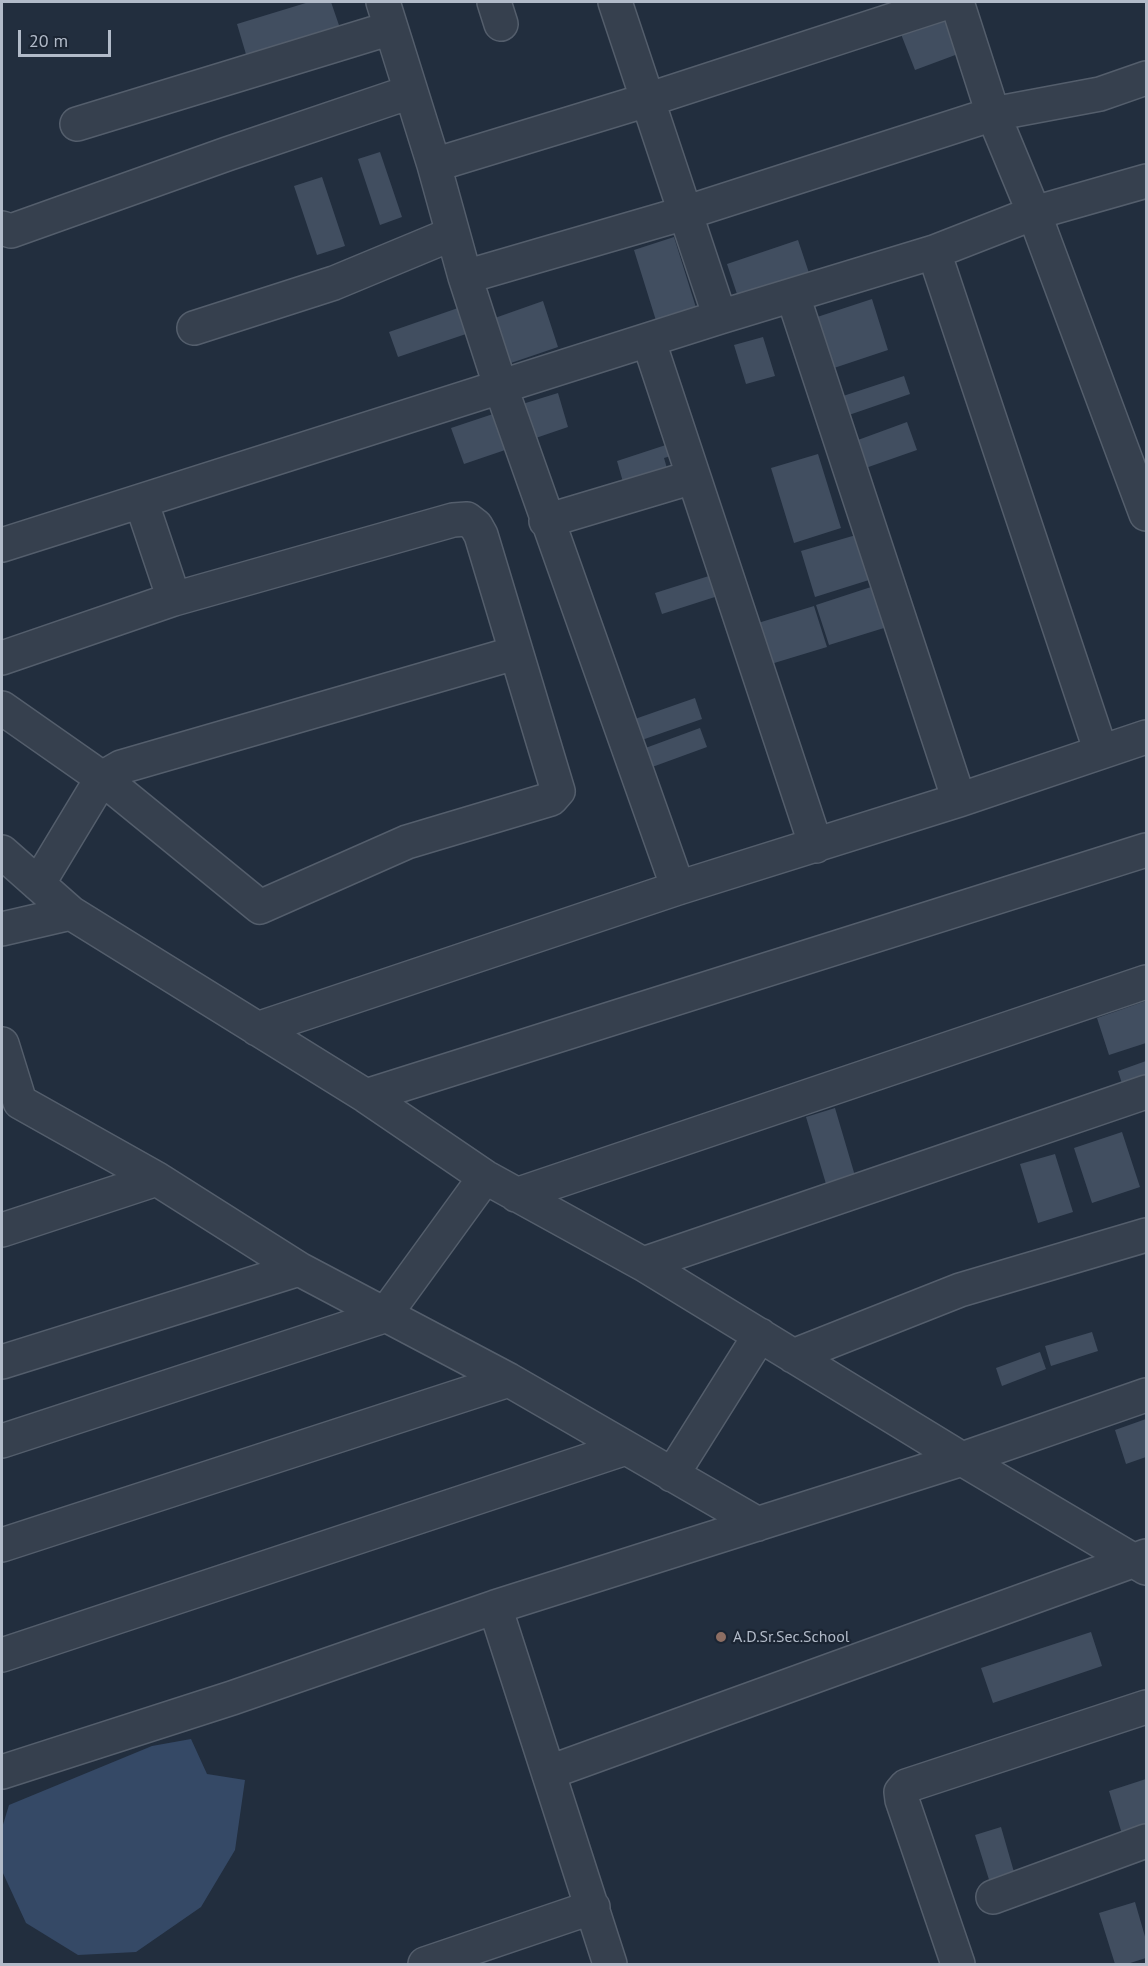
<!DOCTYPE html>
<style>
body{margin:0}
#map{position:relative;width:1148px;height:1966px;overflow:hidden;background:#222e3e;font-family:"PT Sans",sans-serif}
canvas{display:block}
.frame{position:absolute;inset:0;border:3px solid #b2bbc9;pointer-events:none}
.scale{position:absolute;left:18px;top:30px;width:93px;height:27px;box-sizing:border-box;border:3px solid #b2bbc9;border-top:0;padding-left:8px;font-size:18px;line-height:21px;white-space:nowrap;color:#b2bbc9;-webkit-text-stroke:4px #1b2533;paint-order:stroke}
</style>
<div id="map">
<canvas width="1148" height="1966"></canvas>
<div class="frame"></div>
<div class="scale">20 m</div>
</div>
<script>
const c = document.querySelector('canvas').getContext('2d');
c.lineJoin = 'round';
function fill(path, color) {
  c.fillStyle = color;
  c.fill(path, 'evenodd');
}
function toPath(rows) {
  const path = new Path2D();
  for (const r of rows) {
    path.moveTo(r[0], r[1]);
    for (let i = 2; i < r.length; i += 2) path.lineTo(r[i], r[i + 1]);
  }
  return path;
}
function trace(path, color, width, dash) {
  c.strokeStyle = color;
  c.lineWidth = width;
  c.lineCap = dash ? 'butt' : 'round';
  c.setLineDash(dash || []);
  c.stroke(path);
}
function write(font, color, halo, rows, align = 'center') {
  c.font = font + ' "PT Sans",sans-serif';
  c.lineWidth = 4.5;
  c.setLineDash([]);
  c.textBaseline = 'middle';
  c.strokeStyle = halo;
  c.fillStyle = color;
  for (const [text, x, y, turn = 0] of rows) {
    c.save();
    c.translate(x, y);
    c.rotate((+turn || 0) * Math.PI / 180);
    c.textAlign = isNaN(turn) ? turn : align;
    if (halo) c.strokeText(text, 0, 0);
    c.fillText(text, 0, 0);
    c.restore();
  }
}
const water = toPath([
 [191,1739,207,1774,245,1780,235,1850,201,1907,136,1952,78,1955,26,1923,2,1871,2,1828,9,1805,152,1746]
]);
const building = toPath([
 [309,2,331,2,341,31,248,61,237,24],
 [943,13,958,54,915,70,899,29],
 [380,152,402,217,380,225,358,159],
 [322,177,345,246,317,255,294,186],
 [674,237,698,314,658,327,634,250],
 [798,240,809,273,738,297,727,264],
 [872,299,888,350,825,371,808,320],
 [543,301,558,347,508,364,492,319],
 [458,308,466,334,398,357,389,332],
 [763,337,775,376,746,384,734,345],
 [904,376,910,394,846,416,840,397],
 [558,393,568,427,527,441,516,406],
 [499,412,511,448,464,464,451,428],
 [907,422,917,450,857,471,847,444],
 [681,440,685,452,664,458,669,475,625,489,617,461],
 [818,454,841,528,794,543,771,468],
 [856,535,869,580,815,597,801,551],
 [712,575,718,596,662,614,655,593],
 [871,587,884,628,829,645,816,605],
 [814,606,827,647,761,667,748,626],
 [695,698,702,719,639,741,632,720],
 [700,728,707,747,644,770,640,750],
 [1146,1001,1146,1043,1109,1055,1097,1018],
 [1146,1061,1146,1089,1126,1096,1118,1071],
 [835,1108,858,1186,829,1194,806,1117],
 [1122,1132,1140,1187,1092,1203,1074,1148],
 [1055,1154,1073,1212,1038,1223,1020,1164],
 [1092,1332,1098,1351,1051,1366,1045,1346],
 [1040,1352,1046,1369,1002,1386,996,1368],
 [1146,1419,1146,1457,1126,1464,1115,1430],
 [1091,1632,1102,1666,993,1703,981,1668],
 [1146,1779,1146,1837,1125,1844,1109,1791],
 [1001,1827,1016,1879,991,1886,975,1835],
 [1135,1902,1146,1940,1146,1958,1127,1964,1115,1964,1099,1913]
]);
const minor = toPath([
 [383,2,434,165,465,277,501,388,678,888],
 [494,2,501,24],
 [615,2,720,317],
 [957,2,993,114,1034,213,1146,514],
 [77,124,391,28],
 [434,165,647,100,948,2],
 [2,228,11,231,227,154,410,92],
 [934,252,1101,752],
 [465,277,685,213,993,114,1100,94,1146,78],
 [793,296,959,800],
 [194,328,334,283,452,234],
 [649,342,816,846],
 [141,501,174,599],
 [546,521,693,477],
 [2,545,720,317,934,252,1034,213,1146,181],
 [2,658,174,599,453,520,467,519,476,526,481,535,558,791,551,799,407,842,260,907,102,778,2,708],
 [2,852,71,913,366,1096,485,1177,643,1264,962,1459,1146,1568],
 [38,884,102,778,121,767,515,653],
 [2,929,71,913],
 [257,1029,678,888,959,800,1146,737],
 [2,1044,20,1102,157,1179,299,1269,509,1380,758,1524],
 [366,1096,1146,850],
 [516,1195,1146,982],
 [2,1230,157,1179],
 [643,1264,1146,1092],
 [793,1356,960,1290,1146,1235],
 [2,1362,299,1269],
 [2,1441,384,1316,485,1177],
 [672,1475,760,1335],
 [2,1545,509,1380],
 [495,1607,610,1964],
 [2,1655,626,1448],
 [2,1772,232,1698,495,1607,962,1459,1146,1395],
 [550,1772,1146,1556],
 [993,1897,1146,1841],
 [425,1964,593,1907],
 [958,1964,902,1800,901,1792,906,1786,1146,1707]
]);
const markers = [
 [721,1637,6,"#8d6e63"]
];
const poiNames = [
 ["A.D.Sr.Sec.School",733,1637]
];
fill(water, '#354966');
fill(building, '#414e60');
trace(minor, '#545e6c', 36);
trace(minor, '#36404e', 33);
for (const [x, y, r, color] of markers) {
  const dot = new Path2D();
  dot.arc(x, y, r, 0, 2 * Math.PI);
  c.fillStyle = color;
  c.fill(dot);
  trace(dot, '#1b2533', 2);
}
write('16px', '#b2bbc9', '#1b2533', poiNames, 'left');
</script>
